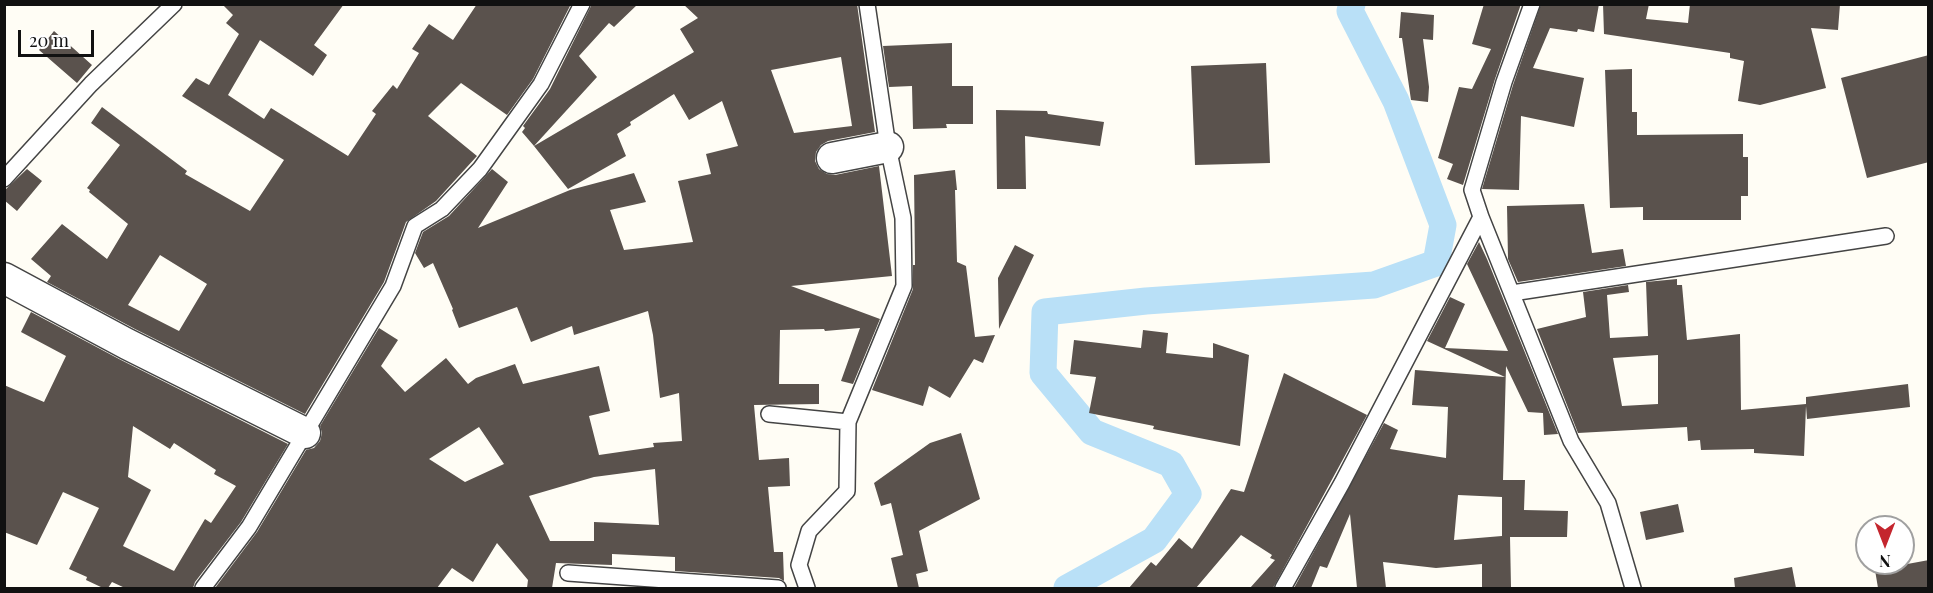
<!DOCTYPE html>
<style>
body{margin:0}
#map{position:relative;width:1933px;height:593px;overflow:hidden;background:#fffdf5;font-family:"Playfair Display",serif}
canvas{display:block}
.frame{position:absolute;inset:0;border:6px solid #111;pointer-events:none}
.north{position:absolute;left:1855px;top:515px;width:60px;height:60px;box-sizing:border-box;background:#fff;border:2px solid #a0a0a0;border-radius:50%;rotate:180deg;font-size:16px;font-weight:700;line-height:24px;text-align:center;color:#111}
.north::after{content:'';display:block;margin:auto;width:21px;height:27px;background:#c4262e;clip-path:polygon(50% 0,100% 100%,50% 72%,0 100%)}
.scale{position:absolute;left:18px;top:30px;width:76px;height:27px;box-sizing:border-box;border:3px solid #111;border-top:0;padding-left:8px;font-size:18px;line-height:21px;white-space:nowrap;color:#111;-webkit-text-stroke:4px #fff;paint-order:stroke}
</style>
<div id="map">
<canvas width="1933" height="593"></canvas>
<div class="frame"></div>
<div class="north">N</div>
<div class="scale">20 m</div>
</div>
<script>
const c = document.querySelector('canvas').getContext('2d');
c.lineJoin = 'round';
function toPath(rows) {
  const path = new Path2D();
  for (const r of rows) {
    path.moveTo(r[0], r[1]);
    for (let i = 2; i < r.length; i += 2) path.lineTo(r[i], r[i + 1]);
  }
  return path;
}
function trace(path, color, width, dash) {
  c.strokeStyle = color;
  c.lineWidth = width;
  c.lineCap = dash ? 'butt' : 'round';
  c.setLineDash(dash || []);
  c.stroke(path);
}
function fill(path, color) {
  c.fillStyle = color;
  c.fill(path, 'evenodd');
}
const canal = toPath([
 [1067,588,1154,540,1188,494,1171,464,1092,432,1043,373,1045,312,1146,301,1374,285,1436,263,1443,225,1396,101,1350,11,1352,4]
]);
const building = toPath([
 [222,4,344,4,314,45,327,55,313,76,260,40,228,95,264,119,271,108,348,156,376,114,372,111,393,85,397,89,419,53,412,49,429,24,453,40,477,4,571,4,533,79,507,115,461,83,428,116,477,156,436,201,406,222,384,282,305,414,135,329,47,282,51,276,31,259,62,224,107,259,128,224,89,192,90,190,87,188,120,145,91,123,102,107,187,171,185,174,250,211,284,160,182,96,196,78,209,85,239,34,226,23,233,15],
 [160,255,207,284,179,331,128,305],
 [592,4,638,4,614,27,609,23,579,56,597,77,534,146,522,132,525,128,523,126,550,89],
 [683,4,857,4,875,132,828,141,821,145,816,152,815,161,819,169,827,174,835,175,879,166,892,276,791,286,880,319,853,384,841,381,860,328,825,331,824,329,780,330,779,384,819,384,819,404,754,405,759,460,789,458,790,486,768,487,774,552,783,552,784,581,779,578,675,571,675,557,612,554,612,565,556,563,552,588,527,588,528,580,497,543,473,582,452,568,437,588,215,588,257,532,306,450,314,448,320,441,322,433,320,426,379,328,398,340,381,366,405,392,446,358,468,384,476,378,515,364,523,384,599,366,610,411,589,416,599,455,654,447,653,443,682,441,679,393,660,398,653,335,648,311,574,335,572,326,531,342,517,307,459,328,452,310,453,309,433,263,424,268,415,253,423,232,449,216,492,169,508,182,478,228,570,190,634,173,646,202,610,210,624,250,693,242,678,181,711,174,706,154,738,146,722,101,689,120,674,94,630,122,631,125,617,134,626,156,568,189,534,146,694,52,680,29,698,18],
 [841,57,852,126,794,133,771,70],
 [479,427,504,464,465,482,429,459],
 [655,469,659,525,594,522,594,541,550,541,529,496,594,477],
 [1484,4,1521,4,1495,79,1463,185,1447,179,1453,164,1438,158,1459,87,1472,89,1491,49,1472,44],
 [1541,4,1599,4,1594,32,1578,29,1577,32,1550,28,1533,68,1584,78,1574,127,1521,116,1519,190,1482,189,1513,85],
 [1603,4,1649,4,1646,19,1688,23,1690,4,1840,4,1838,30,1811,28,1826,88,1760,105,1738,101,1744,61,1730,58,1730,53,1604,34],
 [1401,12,1434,15,1433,40,1423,39,1429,87,1428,102,1411,100,1402,38,1399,38],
 [54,31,92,65,77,83,39,50],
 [952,43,952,86,973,86,973,124,946,124,947,128,913,129,912,86,889,87,883,46],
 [1929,55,1929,162,1867,178,1841,78],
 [1266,63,1270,163,1195,165,1191,66],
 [1632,69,1632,112,1637,112,1637,135,1743,134,1743,157,1748,157,1748,196,1741,196,1741,220,1643,220,1643,207,1610,208,1605,70],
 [996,110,1047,111,1048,114,1104,122,1100,146,1025,136,1026,189,997,189],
 [27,169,42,181,17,211,4,200,4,191],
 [955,170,957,190,955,190,957,262,966,266,975,337,995,335,983,363,974,359,950,398,929,386,923,406,872,390,913,289,913,265,915,265,914,175],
 [1584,204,1592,253,1623,249,1626,266,1518,282,1508,259,1507,206],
 [1479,242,1487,259,1558,434,1544,435,1543,413,1528,412,1506,366,1503,480,1525,480,1524,510,1568,511,1567,537,1510,537,1511,588,1482,588,1482,564,1436,568,1383,562,1386,588,1357,588,1350,514,1327,568,1320,566,1311,588,1294,588,1384,423,1398,430,1390,449,1446,458,1448,407,1412,405,1415,370,1505,377,1427,341,1450,297,1465,304,1445,348,1508,351,1467,264],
 [1458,495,1502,497,1502,536,1454,540],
 [1015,245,1034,255,999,329,998,278],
 [1677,279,1677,285,1682,285,1687,340,1740,334,1741,410,1806,404,1806,397,1908,384,1910,407,1807,419,1806,406,1804,456,1754,453,1754,449,1701,450,1700,440,1688,441,1687,427,1578,433,1537,329,1586,317,1583,292,1628,285,1629,292,1607,295,1610,338,1648,336,1646,282],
 [1658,355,1658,404,1622,406,1613,358],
 [31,312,119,359,288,444,241,522,195,582,193,588,125,588,112,582,108,588,103,588,86,580,87,577,69,569,99,508,63,492,37,545,4,532,4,385,44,402,66,356,21,332],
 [133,426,170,449,174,443,216,470,214,474,236,486,211,523,205,519,174,571,123,546,151,490,128,477],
 [1143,330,1168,333,1166,353,1213,358,1213,343,1249,355,1240,446,1153,429,1154,426,1089,413,1096,377,1070,374,1074,340,1141,348],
 [1284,373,1367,415,1273,588,1250,588,1275,560,1270,558,1272,555,1241,535,1196,588,1129,588,1151,562,1156,566,1179,538,1192,549,1231,489,1244,492],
 [961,433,980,499,919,531,928,571,916,574,919,588,898,588,891,558,903,555,891,503,881,506,874,483,930,443],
 [1678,504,1684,532,1646,540,1640,512],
 [1929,560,1929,588,1878,588,1875,570],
 [1792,567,1796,588,1735,588,1734,578]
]);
const lane = toPath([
 [1532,4,1504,82,1472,190,1481,217,1571,441,1608,503,1633,588],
 [4,179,91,84,174,4],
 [1512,293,1886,236],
 [769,414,848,422],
 [568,573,778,588],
 [203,588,249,527,393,286,415,226,442,209,480,169,541,84,582,4],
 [807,588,799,565,809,531,847,491,848,422,904,286,903,218,888,147,867,4],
 [1283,588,1342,483,1481,217]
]);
const street = toPath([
 [832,158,888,147],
 [4,278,127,344,305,433]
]);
trace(canal, '#b9e0f7', 27);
fill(building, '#5a524d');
trace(lane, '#444', 18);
trace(street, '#444', 33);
trace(lane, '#fff', 15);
trace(street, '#fff', 30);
</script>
